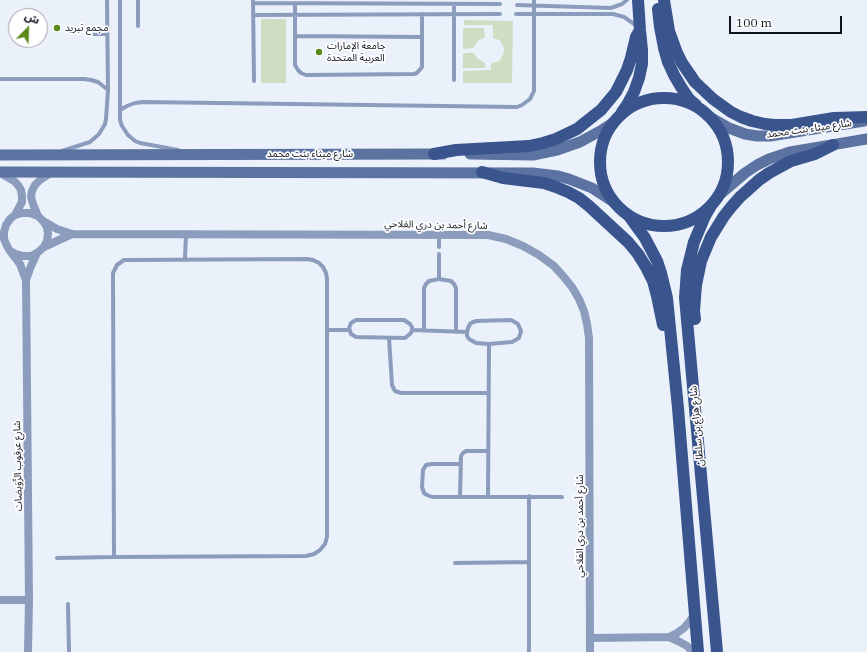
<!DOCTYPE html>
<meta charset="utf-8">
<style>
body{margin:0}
#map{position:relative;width:867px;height:652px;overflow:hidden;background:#ebf1fb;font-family:"IBM Plex Serif","Noto Sans Arabic",serif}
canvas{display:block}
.north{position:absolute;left:8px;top:8px;width:40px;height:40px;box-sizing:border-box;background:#fff;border:1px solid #9fa1a4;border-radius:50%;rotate:23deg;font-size:11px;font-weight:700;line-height:16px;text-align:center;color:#0f141c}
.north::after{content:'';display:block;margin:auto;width:14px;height:18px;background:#5a8819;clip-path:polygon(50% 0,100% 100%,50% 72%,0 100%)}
.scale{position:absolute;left:729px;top:16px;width:113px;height:18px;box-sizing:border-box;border:2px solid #0f141c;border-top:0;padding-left:5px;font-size:12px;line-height:14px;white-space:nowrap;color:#0f141c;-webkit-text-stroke:3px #fff;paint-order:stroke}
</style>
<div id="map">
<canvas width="867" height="652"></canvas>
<div class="north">ش</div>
<div class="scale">100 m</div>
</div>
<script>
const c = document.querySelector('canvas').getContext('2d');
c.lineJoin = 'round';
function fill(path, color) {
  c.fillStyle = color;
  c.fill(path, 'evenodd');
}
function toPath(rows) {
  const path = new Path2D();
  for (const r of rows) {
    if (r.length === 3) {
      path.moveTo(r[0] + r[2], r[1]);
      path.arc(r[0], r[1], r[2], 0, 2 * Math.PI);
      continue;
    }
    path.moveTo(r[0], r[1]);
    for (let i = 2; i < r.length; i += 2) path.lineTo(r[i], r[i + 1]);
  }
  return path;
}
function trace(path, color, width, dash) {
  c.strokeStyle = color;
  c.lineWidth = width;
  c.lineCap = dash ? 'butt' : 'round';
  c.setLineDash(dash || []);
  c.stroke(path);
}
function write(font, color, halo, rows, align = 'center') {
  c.font = font + ' "IBM Plex Serif","Noto Sans Arabic",serif';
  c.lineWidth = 3.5;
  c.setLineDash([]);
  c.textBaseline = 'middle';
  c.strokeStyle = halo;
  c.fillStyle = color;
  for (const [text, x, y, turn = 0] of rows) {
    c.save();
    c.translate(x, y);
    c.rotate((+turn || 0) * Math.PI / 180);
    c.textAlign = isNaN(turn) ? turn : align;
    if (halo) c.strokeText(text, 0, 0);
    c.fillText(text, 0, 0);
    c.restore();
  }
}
const green = toPath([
 [261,19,286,19,286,83,261,83],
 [464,20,513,21,512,83,463,83,463,71,491,70,491,63,497,62,500,60,503,54,504,51,504,48,501,42,499,40,493,38,493,25,464,25],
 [463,28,484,28,485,37,478,41,473,48,463,49],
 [463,53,474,53,478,59,485,63,485,68,463,68]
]);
const lane = toPath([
 [120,0,120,120,122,126,128,135,135,141,140,143,178,150],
 [138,0,138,26],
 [253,0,254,81],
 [253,3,500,4],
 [295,3,295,65,298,70,301,73,306,75,414,74,417,73,422,67,422,14],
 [517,5,611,8,622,4,627,0],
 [516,14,613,14,624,17,637,26],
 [253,15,500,14],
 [87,34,107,34],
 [295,36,422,37],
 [0,79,84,79,91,80,98,82,108,90],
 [454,80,454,4],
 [120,110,127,106,135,103,143,102,517,107,522,105,530,99,534,91,534,0],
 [62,151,90,142,99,134,105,124,106,119,108,90,107,0],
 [439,247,439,235],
 [439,254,439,279],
 [185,259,186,234],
 [356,320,404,320,410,324,412,327,412,330,411,333,405,338,356,337,351,334,349,328,351,323,356,320],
 [511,320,518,324,521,331,519,338,512,342,489,344,476,343,469,339,467,336,467,332,468,328,470,324,473,322,477,321,511,320],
 [327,330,349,330],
 [412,330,467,332],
 [424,330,424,288,426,284,429,281,439,279,451,281,454,284,456,288,456,331],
 [389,338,392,385,395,391,401,393,489,393],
 [460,464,432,464,426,465,423,470,422,487,424,493,427,495,432,497,562,497],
 [488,496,489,344],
 [460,497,461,456,463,453,466,451,488,451],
 [57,558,114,557,306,556,314,554,320,550,325,544,327,537,327,279,326,273,323,267,319,263,313,260,307,259,129,260,124,260,117,265,113,273,114,557],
 [455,563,529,562],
 [68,604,69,652],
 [529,652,529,496]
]);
const street = toPath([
 [0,173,14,181,18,185,21,190,22,196,22,202,15,215],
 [38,216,30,213,22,213,15,215,10,219,6,225,4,232,4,239,7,246,10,251,16,254,23,256,31,256,37,253,44,247,47,241,48,234,47,227,43,221,38,216,33,204,31,197,32,191,35,185,40,180,52,172],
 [43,221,57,229,72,234,488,235,506,239,523,246,539,255,554,266,563,276,572,287,579,299,584,311,587,324,589,338,590,652],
 [44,247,72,234],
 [10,251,20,264,26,280,29,600,28,652],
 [26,280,31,266,37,253],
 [0,600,29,600],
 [669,637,677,633,684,628,690,621,695,613],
 [590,638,669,637,678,641,687,646,693,652]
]);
const secondary = toPath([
 [708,116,729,128,745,134,757,136,770,136,864,121],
 [470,154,533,155,557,150,580,142,602,130,613,123],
 [0,155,443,154],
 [0,172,533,173,558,176,569,179,592,188,612,201],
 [718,196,745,173,757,165,769,159,790,152,802,150,867,139]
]);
const primary = toPath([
 [664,0,669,31,677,53,682,63,695,82,713,99,731,112,741,117,752,121,765,124,775,125,792,125,834,118,867,117],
 [658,9,660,27,664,48,668,62,674,75,681,87,689,99,696,105],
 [664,162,64],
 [622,112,627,105,634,92,639,78,642,64,642,50,640,30,638,0],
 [434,154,456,150,529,146,543,143,556,139,577,129,601,110,616,92,627,70,631,58,636,37,640,30],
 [482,172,503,178,544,183,556,187,568,192,579,198,589,206,628,242,638,254,646,267,653,281,657,296,663,325],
 [712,204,705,216,694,242,687,270,685,298,717,652],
 [629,216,645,238,657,261,661,273,667,298,678,408,698,652],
 [695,319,694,311,696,285,701,261,711,237,724,216,732,206,740,197,759,180,769,173,791,161,815,154,833,145]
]);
const markers = [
 [57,28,4,"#5a8819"],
 [319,52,4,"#5a8819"]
];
const poiNames = [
 ["مجمع تبريد",65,28],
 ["جامعة الإمارات",327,46],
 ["العربية المتحدة",327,58]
];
const streetNames = [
 ["شارع ميثاء بنت محمد",809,129,-8],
 ["شارع ميثاء بنت محمد",310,154],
 ["شارع أحمد بن دري الفلاحي",436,225,1],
 ["شارع هزاع بن سلطان",697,426,-95],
 ["شارع عرقوب الرِّوَيضات",18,466,-91],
 ["شارع أحمد بن دري الفلاحي",580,526,-90]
];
fill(green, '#cfdec3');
trace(lane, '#8c9cbd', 4);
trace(street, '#8c9cbd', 8);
trace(secondary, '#5c73a1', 11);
trace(primary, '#3a558d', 12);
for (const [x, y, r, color] of markers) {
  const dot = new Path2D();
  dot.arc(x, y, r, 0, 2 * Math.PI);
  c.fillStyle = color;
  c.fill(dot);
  trace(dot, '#fff', 1.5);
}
write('10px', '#0f141c', '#fff', poiNames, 'left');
write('10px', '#0f141c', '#fff', streetNames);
</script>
